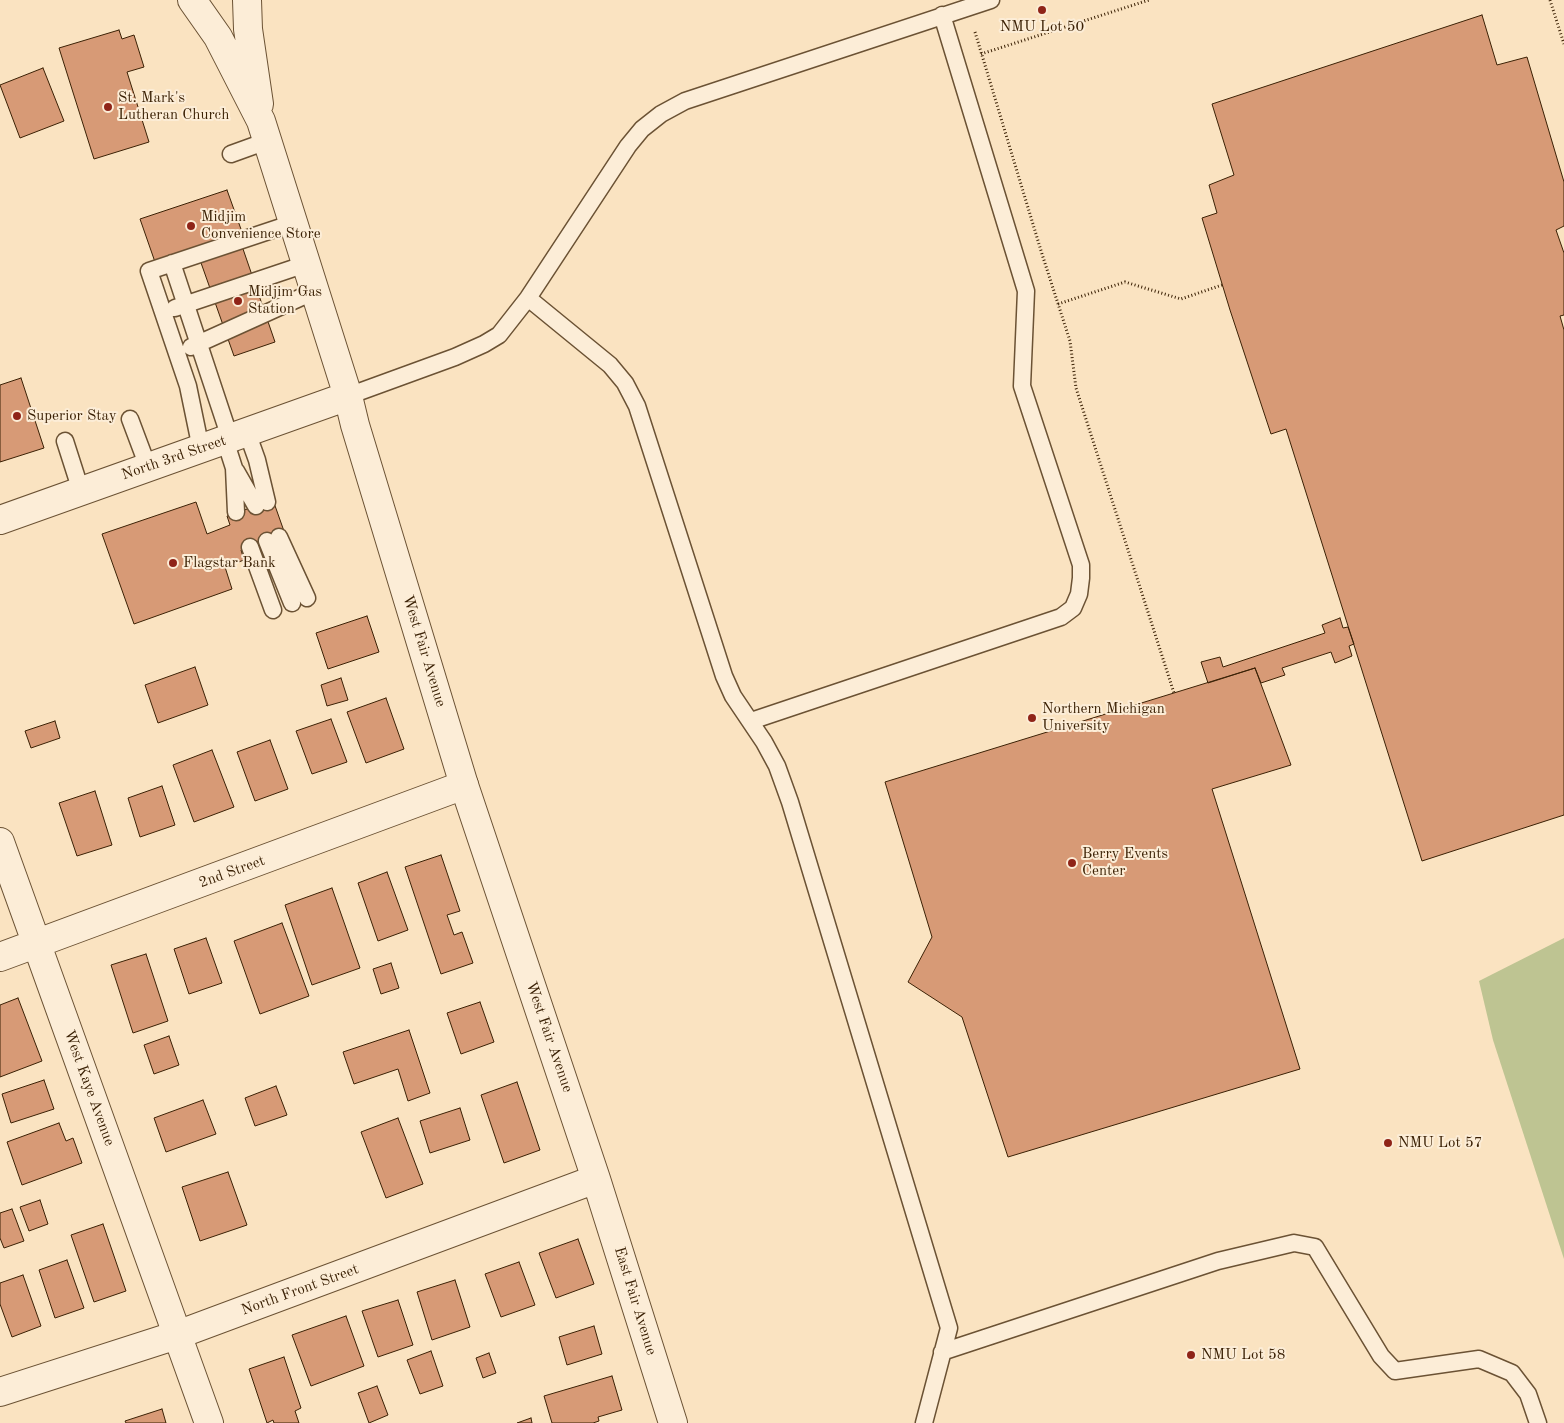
<!DOCTYPE html>
<style>
body{margin:0}
canvas{display:block;background:#fae3c1}
</style>
<canvas width="1564" height="1423"></canvas>
<script>
const c = document.querySelector('canvas').getContext('2d');
c.lineJoin = 'round';
function fill(path, color) {
  c.fillStyle = color;
  c.fill(path, 'evenodd');
}
function toPath(rows) {
  const path = new Path2D();
  for (const r of rows) {
    path.moveTo(r[0], r[1]);
    for (let i = 2; i < r.length; i += 2) path.lineTo(r[i], r[i + 1]);
  }
  return path;
}
function trace(path, color, width, dash) {
  c.strokeStyle = color;
  c.lineWidth = width;
  c.lineCap = dash ? 'butt' : 'round';
  c.setLineDash(dash || []);
  c.stroke(path);
}
function write(font, color, halo, rows, align = 'center') {
  c.font = font + ' "Old Standard TT",serif';
  c.lineWidth = 4;
  c.setLineDash([]);
  c.textBaseline = 'middle';
  c.strokeStyle = halo;
  c.fillStyle = color;
  for (const [text, x, y, turn = 0] of rows) {
    c.save();
    c.translate(x, y);
    c.rotate((+turn || 0) * Math.PI / 180);
    c.textAlign = isNaN(turn) ? turn : align;
    if (halo) c.strokeText(text, 0, 0);
    c.fillText(text, 0, 0);
    c.restore();
  }
}
const green = toPath([
 [1564,938,1564,1259,1493,1040,1479,981]
]);
const building = toPath([
 [1482,15,1497,65,1527,57,1564,182,1564,226,1556,230,1564,253,1564,315,1560,316,1564,330,1564,815,1422,861,1286,429,1271,434,1230,310,1202,218,1217,213,1209,185,1234,175,1212,104,1482,15],
 [119,30,122,39,134,35,144,67,127,72,149,142,94,159,59,48,119,30],
 [43,68,64,121,20,138,0,85,43,68],
 [227,190,242,232,155,262,140,219,227,190],
 [242,246,275,342,234,356,200,260,242,246],
 [21,378,44,448,0,462,0,385,21,378],
 [273,500,285,534,241,550,244,560,225,567,232,589,134,624,102,534,196,502,207,534,230,525,227,516,273,500],
 [367,616,379,652,328,669,316,633,367,616],
 [1340,618,1343,628,1348,627,1354,644,1349,646,1352,656,1335,663,1331,652,1282,668,1285,675,1261,683,1255,668,1208,683,1201,662,1220,657,1223,667,1325,633,1322,625,1340,618],
 [195,667,208,705,158,723,145,685,195,667],
 [1255,668,1291,765,1212,789,1300,1069,1008,1157,962,1017,908,982,932,937,885,782,1255,668],
 [341,678,348,700,327,706,321,685,341,678],
 [386,698,404,749,366,763,347,712,386,698],
 [331,719,347,762,312,774,296,731,331,719],
 [55,721,60,738,31,748,25,731,55,721],
 [270,740,288,789,255,801,237,752,270,740],
 [212,750,234,807,194,822,173,765,212,750],
 [162,786,175,825,140,837,128,798,162,786],
 [95,791,112,845,77,856,59,803,95,791],
 [441,855,460,911,447,915,454,935,462,932,473,963,441,974,405,867,441,855],
 [387,872,408,930,378,941,358,883,387,872],
 [332,888,360,968,312,985,285,905,332,888],
 [282,923,309,996,260,1014,234,941,282,923],
 [206,938,222,983,189,994,174,949,206,938],
 [146,954,168,1021,133,1033,111,965,146,954],
 [391,963,399,988,381,994,373,969,391,963],
 [18,998,42,1061,0,1077,0,1005,18,998],
 [480,1002,494,1042,461,1054,447,1013,480,1002],
 [409,1030,430,1093,408,1101,398,1069,354,1084,343,1052,409,1030],
 [169,1036,179,1065,154,1074,144,1045,169,1036],
 [44,1080,54,1109,11,1123,2,1094,44,1080],
 [517,1082,540,1150,504,1163,481,1095,517,1082],
 [276,1086,287,1115,255,1126,245,1098,276,1086],
 [203,1100,216,1134,166,1152,154,1118,203,1100],
 [460,1108,470,1140,430,1153,420,1121,460,1108],
 [398,1118,423,1184,386,1198,361,1132,398,1118],
 [59,1123,66,1141,73,1138,82,1163,22,1185,7,1142,59,1123],
 [228,1172,247,1225,200,1241,182,1187,228,1172],
 [40,1200,48,1224,29,1231,20,1207,40,1200],
 [12,1209,24,1241,4,1248,0,1238,0,1213,12,1209],
 [103,1224,126,1291,94,1302,71,1235,103,1224],
 [578,1239,594,1284,556,1298,539,1253,578,1239],
 [67,1260,84,1308,55,1318,39,1270,67,1260],
 [519,1262,535,1305,501,1317,485,1274,519,1262],
 [23,1275,41,1326,12,1337,0,1304,0,1283,23,1275],
 [455,1280,470,1327,432,1340,417,1292,455,1280],
 [398,1300,413,1345,378,1357,362,1311,398,1300],
 [346,1316,364,1366,311,1386,292,1335,346,1316],
 [594,1326,602,1354,567,1365,559,1337,594,1326],
 [431,1351,443,1386,420,1394,407,1360,431,1351],
 [489,1353,496,1373,483,1378,476,1358,489,1353],
 [284,1357,301,1408,295,1411,299,1423,274,1423,273,1420,267,1423,249,1369,284,1357],
 [612,1376,622,1410,598,1417,599,1421,593,1423,552,1423,544,1396,612,1376],
 [377,1386,388,1415,369,1423,358,1393,377,1386],
 [162,1409,166,1423,126,1423,125,1421,162,1409],
 [531,1418,532,1423,517,1423,531,1418]
]);
const path = toPath([
 [1550,0,1564,44],
 [975,32,1042,254,1070,341,1076,388,1174,693],
 [981,54,1149,0],
 [1058,304,1125,282,1181,299,1222,285]
]);
const service = toPath([
 [231,154,267,141],
 [172,263,230,438],
 [528,298,610,365,625,383,637,406,724,676,733,696,764,742,777,766,790,802,949,1328,924,1423],
 [175,308,306,264],
 [191,347,315,291],
 [348,396,455,357,484,344,499,335,528,298,628,146,642,129,661,114,685,101,991,0],
 [130,419,148,467],
 [247,432,257,460,267,502],
 [225,440,234,468,236,512],
 [65,441,81,491],
 [201,449,188,386,149,271,293,223],
 [236,471,256,506],
 [279,537,307,598],
 [267,541,292,603],
 [250,547,273,610],
 [751,721,1061,617,1073,608,1079,594,1081,578,1081,565,1022,386,1026,291,942,15],
 [942,1352,1218,1261,1294,1243,1315,1247,1381,1356,1395,1371,1479,1359,1512,1373,1528,1394,1538,1423]
]);
const minor = toPath([
 [0,842,209,1423],
 [0,957,464,785]
]);
const tertiary = toPath([
 [192,0,218,37,261,121,348,396,355,425,464,785,596,1179,673,1423],
 [247,0,248,29,259,104],
 [0,520,348,396],
 [0,1392,177,1335,596,1179]
]);
const markers = [
 [1042,10,5,"#8f2418"],
 [108,107,5,"#8f2418"],
 [191,226,5,"#8f2418"],
 [238,301,5,"#8f2418"],
 [17,416,5,"#8f2418"],
 [173,563,5,"#8f2418"],
 [1032,718,5,"#8f2418"],
 [1072,863,5,"#8f2418"],
 [1388,1143,5,"#8f2418"],
 [1191,1355,5,"#8f2418"]
];
const poiNames = [
 ["NMU Lot 50",1042,27,"center"],
 ["St. Mark's",118,98],
 ["Lutheran Church",118,115],
 ["Midjim",201,217],
 ["Convenience Store",201,234],
 ["Midjim Gas",248,292],
 ["Station",248,309],
 ["Superior Stay",27,416],
 ["Flagstar Bank",183,563],
 ["Northern Michigan",1042,709],
 ["University",1042,726],
 ["Berry Events",1082,854],
 ["Center",1082,871],
 ["NMU Lot 57",1398,1143],
 ["NMU Lot 58",1201,1355]
];
const streetNames = [
 ["North 3rd Street",174,458,-19],
 ["West Fair Avenue",424,651,73],
 ["2nd Street",232,872,-20],
 ["West Fair Avenue",549,1037,71],
 ["West Kaye Avenue",89,1088,70],
 ["North Front Street",300,1290,-20],
 ["East Fair Avenue",635,1301,73]
];
fill(green, '#bec492');
fill(building, '#d79a76');
trace(building, '#3b2105', 1);
trace(service, '#6b5234', 19);
trace(minor, '#6b5234', 30);
trace(tertiary, '#6b5234', 30);
trace(path, '#3b2105', 3, [1, 2.5]);
trace(service, '#fcedd7', 16);
trace(minor, '#fcedd7', 28);
trace(tertiary, '#fcedd7', 28);
for (const [x, y, r, color] of markers) {
  const dot = new Path2D();
  dot.arc(x, y, r, 0, 2 * Math.PI);
  c.fillStyle = color;
  c.fill(dot);
  trace(dot, '#fcedd7', 2);
}
write('15px', '#3b2105', '#fcedd7', poiNames, 'left');
write('15px', '#3b2105', '#fcedd7', streetNames);
</script>
